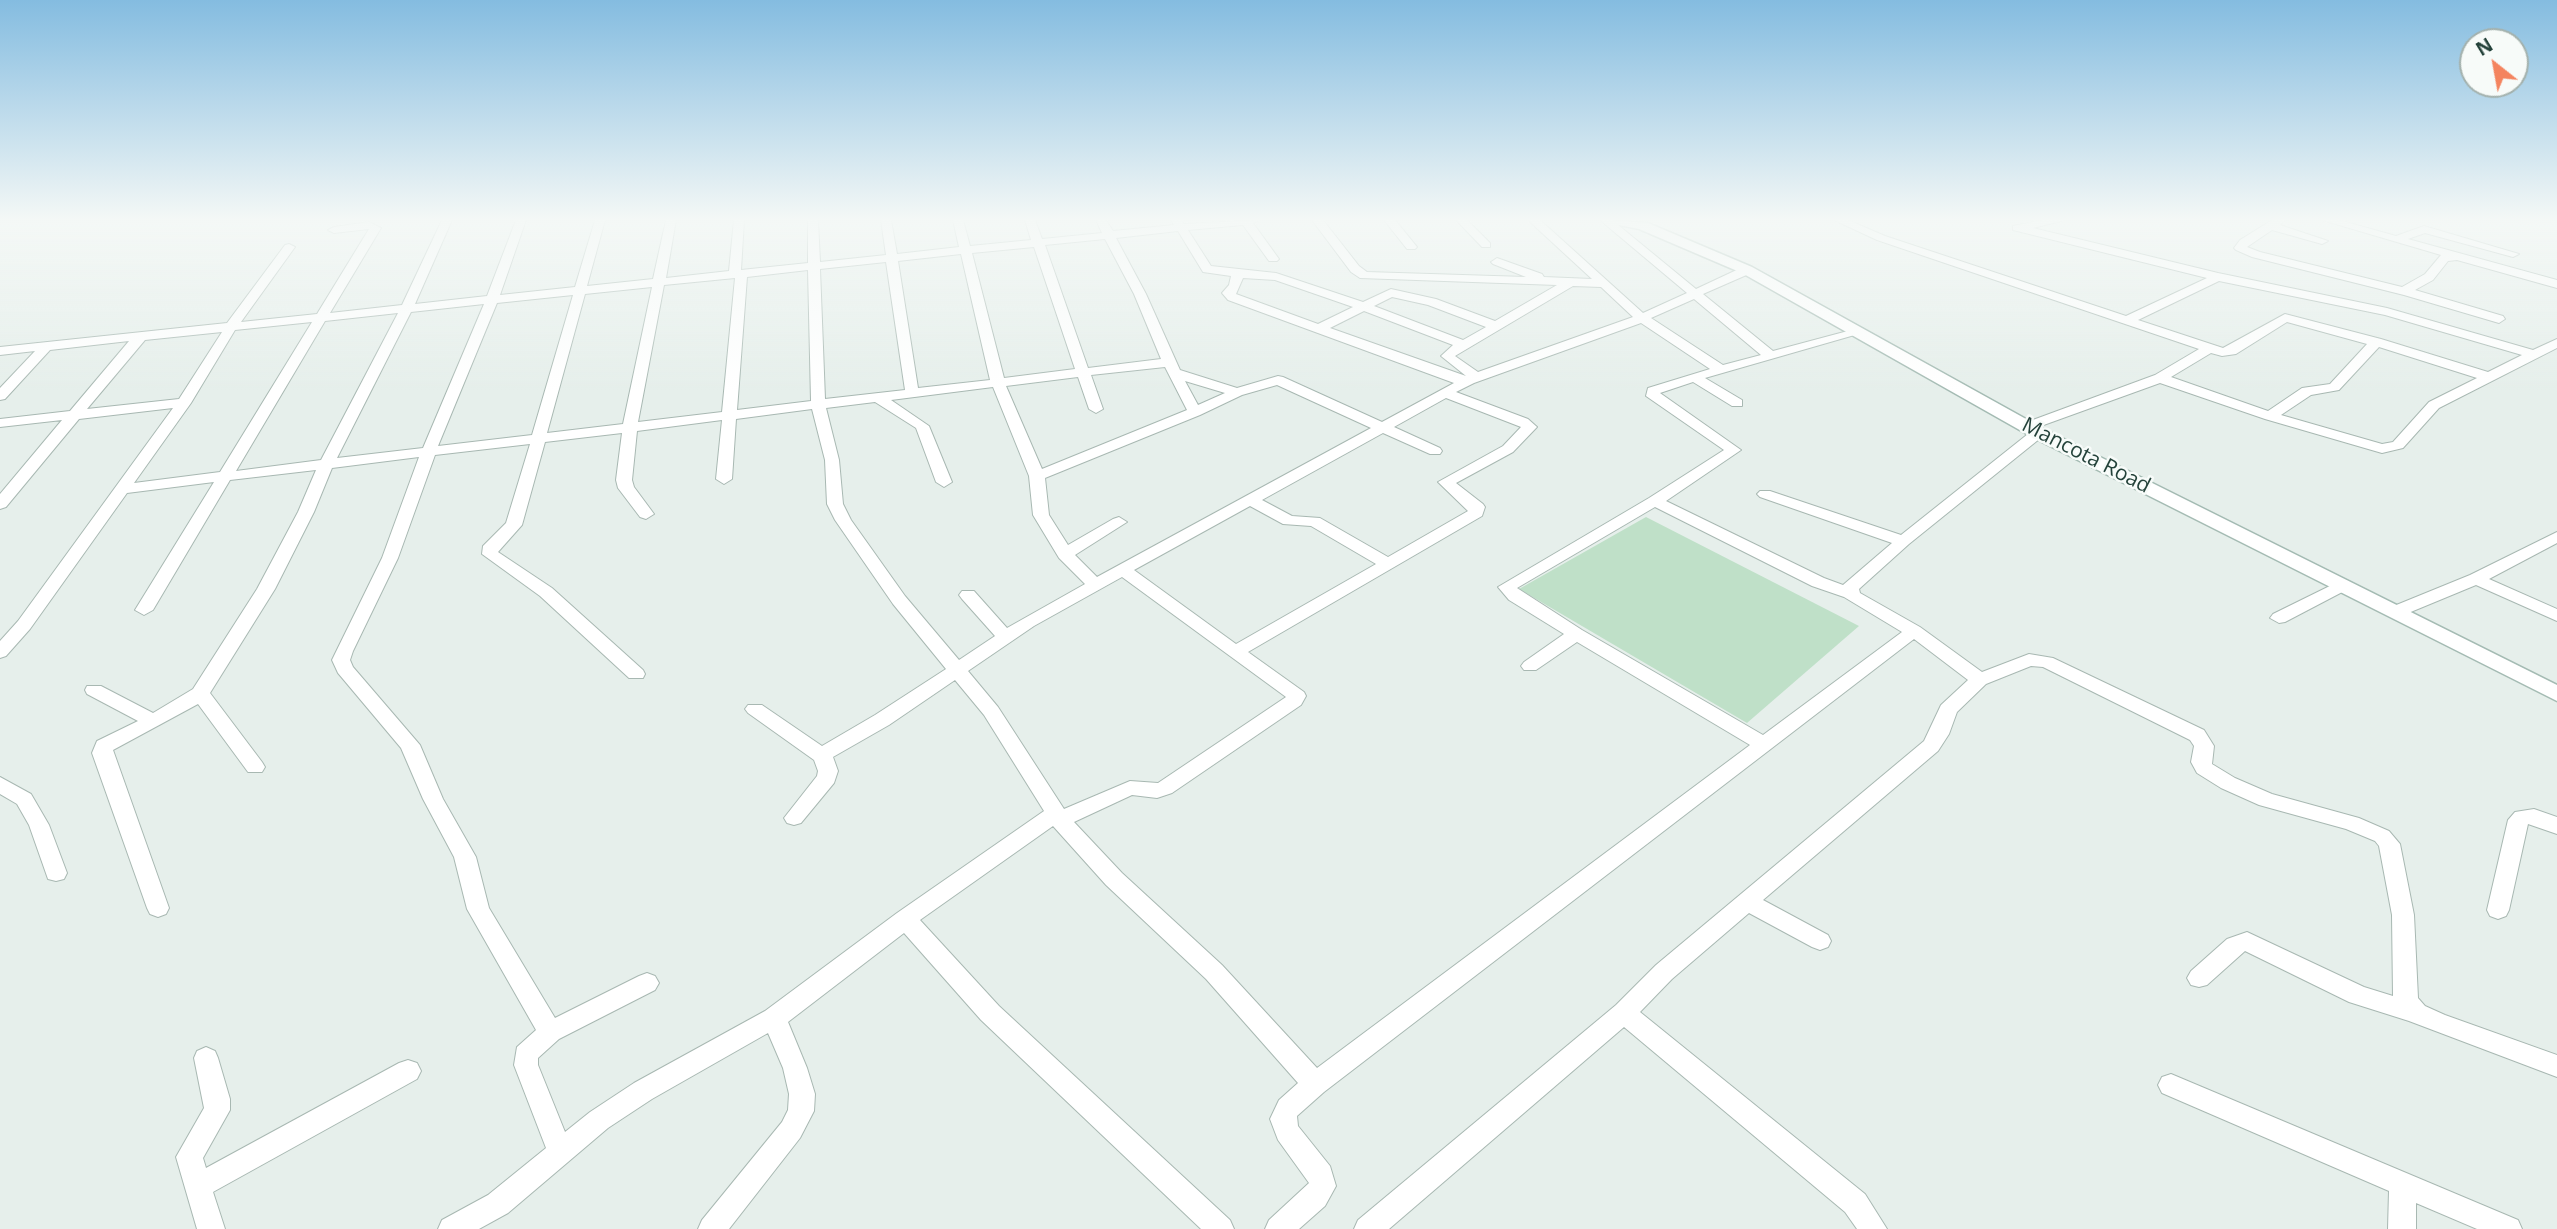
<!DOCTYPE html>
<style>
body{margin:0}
#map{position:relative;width:2557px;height:1229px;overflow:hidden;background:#e6efeb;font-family:"Open Sans",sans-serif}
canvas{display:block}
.north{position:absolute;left:2459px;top:28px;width:70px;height:70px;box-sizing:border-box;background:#f7fbf9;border:2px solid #a3b1ad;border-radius:50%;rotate:329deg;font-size:19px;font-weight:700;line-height:28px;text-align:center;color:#24423a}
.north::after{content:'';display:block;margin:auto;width:24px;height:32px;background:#f4845f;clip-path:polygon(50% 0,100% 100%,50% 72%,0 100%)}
</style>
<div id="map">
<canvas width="2557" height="1229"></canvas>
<div class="north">N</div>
</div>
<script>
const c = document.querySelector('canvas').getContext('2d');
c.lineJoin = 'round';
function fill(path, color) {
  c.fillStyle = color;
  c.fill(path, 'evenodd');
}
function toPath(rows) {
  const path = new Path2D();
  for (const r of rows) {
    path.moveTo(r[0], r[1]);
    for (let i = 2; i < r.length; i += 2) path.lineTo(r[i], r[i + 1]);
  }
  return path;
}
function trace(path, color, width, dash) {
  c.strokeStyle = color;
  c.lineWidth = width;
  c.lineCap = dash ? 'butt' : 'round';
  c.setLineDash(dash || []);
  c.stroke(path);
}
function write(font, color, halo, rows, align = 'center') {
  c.font = font + ' "Open Sans",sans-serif';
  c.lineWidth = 5;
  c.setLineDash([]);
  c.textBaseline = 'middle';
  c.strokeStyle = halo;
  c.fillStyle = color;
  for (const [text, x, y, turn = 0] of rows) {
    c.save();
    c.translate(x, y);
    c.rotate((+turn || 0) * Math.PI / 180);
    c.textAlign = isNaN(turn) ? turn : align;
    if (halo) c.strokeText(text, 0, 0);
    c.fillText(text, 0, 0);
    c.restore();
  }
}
const green = toPath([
 [1646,517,1859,626,1747,723,1519,589]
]);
const street = toPath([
 [442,220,452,220,415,304,487,296,516,220,526,220,500,295,575,287,595,220,605,220,587,286,653,279,666,220,676,220,666,278,729,271,734,220,744,220,741,270,808,263,808,220,818,220,820,262,886,255,881,220,891,220,897,254,959,247,953,220,963,220,970,246,1031,240,1025,220,1035,220,1042,239,1102,233,1096,220,1106,220,1113,231,1174,225,1171,220,1181,220,1184,224,1260,220,1253,223,1279,259,1277,261,1269,261,1243,225,1188,230,1211,266,1276,273,1363,302,1391,289,1436,299,1495,321,1557,285,1360,278,1351,272,1312,220,1323,220,1359,266,1367,272,1526,277,1493,264,1491,262,1497,258,1542,274,1544,277,1592,279,1528,220,1540,220,1643,313,1687,293,1600,220,1612,220,1696,289,1743,267,1751,267,1751,273,1703,294,1773,351,1859,328,1865,332,1705,378,1742,400,1742,406,1732,406,1693,382,1660,393,1741,450,1666,501,1824,578,1843,585,1892,543,1760,497,1757,494,1760,491,1770,491,1901,535,2033,430,2043,430,2045,433,2043,436,1909,544,1859,589,1860,593,1920,627,1982,672,2029,654,2053,658,2204,730,2214,746,2212,764,2235,778,2272,794,2359,818,2389,831,2400,844,2414,915,2418,998,2425,1006,2445,1015,2557,1055,2557,1077,2409,1021,2349,1002,2245,951,2207,985,2199,987,2191,985,2187,978,2191,971,2227,939,2247,932,2364,987,2393,996,2392,915,2379,846,2375,841,2346,829,2259,805,2221,788,2197,773,2191,762,2194,746,2190,740,2043,667,2031,666,1986,684,1957,712,1949,734,1938,751,1763,900,1828,935,1831,941,1828,947,1820,950,1812,947,1749,913,1672,979,1640,1012,1865,1194,1887,1229,1857,1229,1845,1212,1624,1027,1389,1229,1354,1229,1358,1220,1616,1005,1656,965,1924,741,1941,705,1968,680,1914,639,1324,1092,1297,1116,1298,1126,1330,1166,1336,1186,1325,1206,1299,1229,1265,1229,1269,1220,1309,1183,1278,1140,1270,1119,1279,1100,1298,1083,1206,979,1106,885,1053,826,920,920,999,1006,1230,1220,1234,1229,1201,1229,981,1020,904,933,788,1022,807,1068,815,1094,814,1111,800,1138,729,1229,698,1229,702,1220,782,1122,788,1110,789,1094,783,1068,768,1033,652,1099,608,1128,508,1213,479,1229,438,1229,442,1220,488,1195,546,1148,514,1065,517,1047,536,1030,467,909,454,857,423,799,401,748,338,673,332,660,382,558,419,457,332,468,314,512,275,589,210,693,262,762,265,767,262,772,248,772,198,704,113,750,169,908,166,914,158,917,150,914,147,908,92,753,97,741,138,721,87,694,85,690,87,686,101,686,153,713,193,689,257,589,298,512,316,470,230,480,153,610,144,615,135,610,214,482,127,493,30,629,6,656,0,658,0,641,18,621,173,408,79,419,6,507,0,509,0,494,62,420,0,427,0,419,70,411,129,341,50,350,5,399,0,400,0,388,35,351,0,355,0,347,227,323,285,245,289,244,295,247,241,322,317,314,369,229,334,233,328,230,334,227,369,222,381,228,330,313,402,305,442,220],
 [1178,231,1203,272,1231,276,1229,285,1222,293,1228,300,1454,383,1382,422,1283,377,1278,376,1237,388,1180,370,1146,294,1116,238,1178,231],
 [1105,239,1134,294,1161,359,1088,368,1045,245,1105,239],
 [1034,247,1075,369,1004,378,972,253,1034,247],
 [961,254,990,380,918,388,898,261,961,254],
 [886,262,905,390,825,399,820,269,886,262],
 [808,270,811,401,737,410,747,277,808,270],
 [735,278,722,412,638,422,664,285,735,278],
 [1243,278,1275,280,1353,307,1318,324,1236,294,1243,278],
 [1573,286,1601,287,1633,317,1478,372,1455,356,1573,286],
 [652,287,623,424,547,433,585,294,652,287],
 [573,295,532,435,438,446,497,303,573,295],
 [1392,297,1428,305,1486,327,1463,340,1374,306,1392,297],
 [1694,299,1761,355,1723,365,1651,318,1694,299],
 [484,304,423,448,337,458,411,312,484,304],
 [1364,311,1453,345,1441,356,1466,376,1330,328,1364,311],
 [398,313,321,460,236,471,325,321,398,313],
 [312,322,220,472,134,483,191,403,235,330,312,322],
 [1641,323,1710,369,1648,388,1646,396,1724,450,1649,498,1498,587,1509,600,1564,634,1524,662,1521,666,1524,670,1536,670,1577,642,1750,745,1317,1068,1222,965,1122,873,1074,822,1132,795,1157,798,1172,793,1301,705,1306,696,1304,692,1248,652,1482,516,1485,507,1483,504,1456,483,1513,452,1537,427,1528,419,1456,392,1474,383,1641,323],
 [222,332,179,399,87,409,145,340,222,332],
 [1165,367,1187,410,1042,469,1006,386,1078,377,1089,409,1096,413,1103,409,1091,375,1165,367],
 [1185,381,1225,393,1198,405,1185,381],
 [1277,385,1371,428,1097,577,1075,555,1127,522,1119,517,1113,519,1068,545,1049,515,1045,478,1200,415,1242,395,1277,385],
 [993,387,1029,476,1033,515,1059,558,1085,584,1007,628,974,591,962,591,959,595,962,599,995,636,959,660,905,596,851,520,843,504,839,460,826,408,875,402,916,428,936,482,944,487,952,482,929,426,891,400,993,387],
 [1446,398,1521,427,1503,446,1438,482,1468,511,1388,557,1320,518,1292,516,1262,500,1383,433,1430,454,1440,454,1442,451,1440,448,1394,427,1446,398],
 [812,409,825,460,827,504,835,520,893,604,946,669,875,715,822,746,762,705,748,705,745,709,748,713,814,760,818,771,817,776,784,818,787,823,794,825,801,823,834,783,838,771,833,757,889,725,955,680,984,715,1044,811,897,913,765,1011,634,1083,590,1112,565,1132,538,1065,538,1058,559,1039,655,990,659,983,655,976,647,973,639,976,555,1018,489,908,476,857,443,799,420,745,353,667,350,660,353,651,398,558,435,455,530,444,506,523,483,546,482,554,540,596,629,678,643,678,645,674,643,670,552,588,498,552,522,525,545,442,622,433,616,480,618,488,640,517,646,519,654,514,634,487,632,480,637,431,722,420,716,479,724,484,732,479,736,419,812,409],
 [1250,506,1283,524,1311,526,1376,564,1236,644,1134,570,1250,506],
 [1655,507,1812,586,1844,597,1902,632,1763,735,1582,630,1517,588,1655,507],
 [1122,577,1286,697,1158,783,1130,781,1064,809,998,707,968,671,1034,626,1122,577],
 [1384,220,1395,220,1417,247,1415,249,1407,249,1384,220],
 [1456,220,1467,220,1490,243,1490,247,1482,247,1456,220],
 [1834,220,1848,220,1885,236,2126,316,2207,278,2013,230,2013,226,2042,220,2065,220,2033,228,2218,273,2387,308,2533,350,2557,339,2557,348,2439,408,2403,448,2382,453,2265,419,2160,383,2027,431,2020,427,2022,424,2155,375,2199,349,1877,240,1834,220],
 [2219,281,2385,315,2522,355,2488,372,2381,339,2285,314,2223,348,2138,320,2219,281],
 [2287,322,2367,344,2330,384,2302,388,2268,411,2171,377,2211,353,2222,356,2236,354,2287,322],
 [2379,347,2477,378,2429,402,2393,442,2382,444,2281,415,2311,395,2339,390,2379,347],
 [2272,220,2285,220,2280,225,2328,241,2322,244,2272,230,2247,247,2260,252,2402,287,2425,274,2441,255,2322,220,2339,220,2396,236,2424,226,2519,254,2513,257,2425,233,2408,239,2557,280,2557,288,2457,260,2448,261,2433,280,2415,290,2503,316,2505,319,2499,323,2404,295,2252,257,2236,250,2234,248,2240,240,2272,220],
 [2557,532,2557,543,2489,579,2557,609,2557,621,2476,585,2401,616,2389,616,2386,612,2389,608,2470,575,2557,532],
 [2342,580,2348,581,2351,585,2348,589,2285,622,2279,623,2270,618,2273,614,2342,580],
 [0,777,31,794,49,825,67,873,64,879,56,881,48,879,29,825,17,804,0,794,0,777],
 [2534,809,2557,817,2557,834,2528,824,2509,910,2506,916,2498,919,2490,916,2487,910,2508,820,2515,812,2534,809],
 [206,1047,215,1051,218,1058,230,1099,230,1110,203,1158,206,1168,399,1063,408,1060,417,1063,421,1071,417,1079,213,1192,225,1229,197,1229,176,1157,204,1108,194,1058,197,1051,206,1047],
 [2171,1074,2518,1220,2522,1229,2477,1229,2416,1203,2416,1229,2388,1229,2389,1191,2162,1093,2158,1085,2162,1077,2171,1074]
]);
const secondary = toPath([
 [1607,220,1648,223,1752,267,2044,429,2557,685,2557,701,2032,437,1742,273,1639,229,1609,223,1607,220]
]);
const streetNames = [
 ["Mancota Road",2086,456,27]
];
fill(green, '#bfe0c8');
trace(street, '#a8b8b2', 2);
trace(secondary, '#a4bbb3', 3);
fill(street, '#fff');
fill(secondary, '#fff');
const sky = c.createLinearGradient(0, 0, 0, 392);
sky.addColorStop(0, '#84bce0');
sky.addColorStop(0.56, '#f4f8f6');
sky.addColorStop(1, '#f4f8f600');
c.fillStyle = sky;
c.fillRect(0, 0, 2557, 392);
write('21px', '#24423a', '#f7fbf9', streetNames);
</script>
